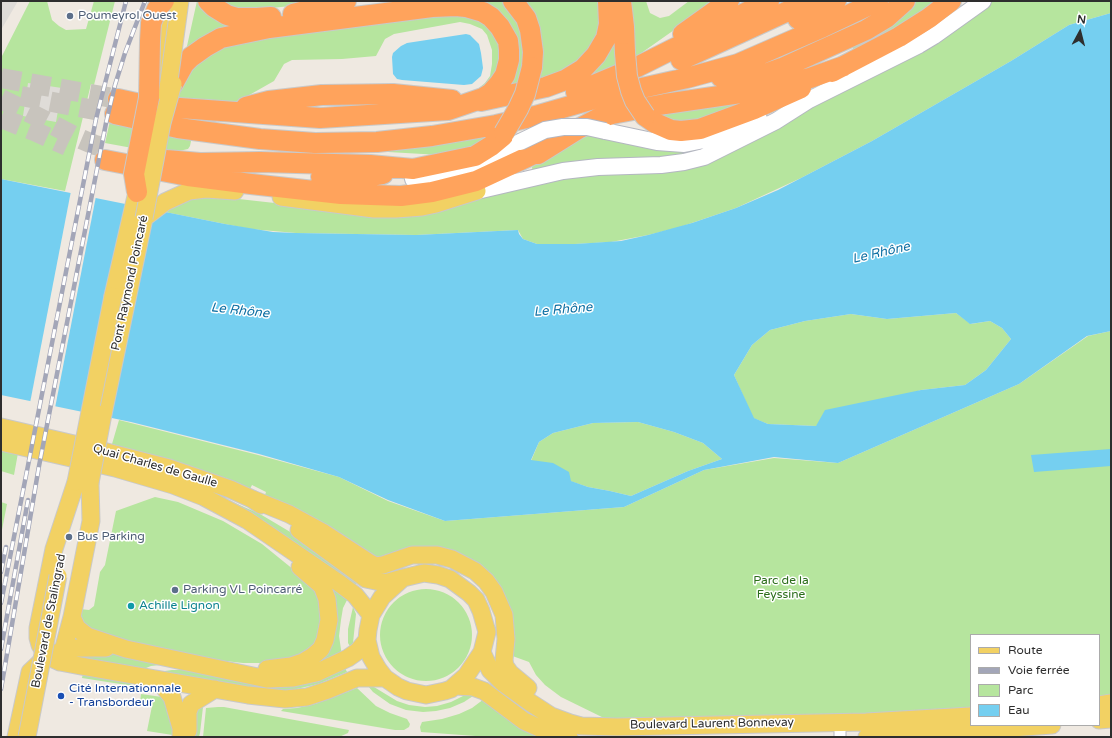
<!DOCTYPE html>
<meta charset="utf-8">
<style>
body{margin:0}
#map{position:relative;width:1112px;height:738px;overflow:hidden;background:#efe9e1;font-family:"Varela Round",sans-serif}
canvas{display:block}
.frame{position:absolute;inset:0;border:2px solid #2e2e2e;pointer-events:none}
.legend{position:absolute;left:970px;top:634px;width:130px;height:92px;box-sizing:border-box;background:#fff;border:1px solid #ababab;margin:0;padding:5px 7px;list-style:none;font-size:12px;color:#2e2e2e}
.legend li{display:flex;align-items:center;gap:8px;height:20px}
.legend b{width:20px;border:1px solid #ababab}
.north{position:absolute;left:1060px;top:12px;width:40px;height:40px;-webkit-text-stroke:3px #fff;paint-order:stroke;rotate:7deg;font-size:11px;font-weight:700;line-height:16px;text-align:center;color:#2e2e2e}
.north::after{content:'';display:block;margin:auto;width:14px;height:18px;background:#2e2e2e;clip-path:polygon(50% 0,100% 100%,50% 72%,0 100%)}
</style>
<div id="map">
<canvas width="1112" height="738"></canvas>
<div class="frame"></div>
<ul class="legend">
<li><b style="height:5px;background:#f2d163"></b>Route</li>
<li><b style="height:5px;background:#a3a6b8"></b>Voie ferrée</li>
<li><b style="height:11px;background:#b6e59e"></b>Parc</li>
<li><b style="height:11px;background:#75cff0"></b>Eau</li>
</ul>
<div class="north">N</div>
</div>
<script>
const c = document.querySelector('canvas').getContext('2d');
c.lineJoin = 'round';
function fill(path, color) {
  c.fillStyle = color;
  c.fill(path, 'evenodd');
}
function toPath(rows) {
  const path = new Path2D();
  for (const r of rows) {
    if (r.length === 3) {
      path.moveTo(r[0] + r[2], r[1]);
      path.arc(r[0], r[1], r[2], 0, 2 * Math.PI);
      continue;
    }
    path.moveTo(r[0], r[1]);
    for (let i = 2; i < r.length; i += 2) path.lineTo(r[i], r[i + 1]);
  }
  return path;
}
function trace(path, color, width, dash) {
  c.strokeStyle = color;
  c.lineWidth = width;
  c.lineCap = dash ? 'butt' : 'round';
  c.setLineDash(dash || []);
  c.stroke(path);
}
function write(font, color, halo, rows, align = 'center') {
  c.font = font + ' "Varela Round",sans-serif';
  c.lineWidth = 3;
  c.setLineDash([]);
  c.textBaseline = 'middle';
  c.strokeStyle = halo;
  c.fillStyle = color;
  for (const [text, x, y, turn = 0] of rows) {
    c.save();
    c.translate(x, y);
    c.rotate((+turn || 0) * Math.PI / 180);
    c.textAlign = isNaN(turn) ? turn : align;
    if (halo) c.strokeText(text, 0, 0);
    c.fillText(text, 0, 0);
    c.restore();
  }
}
const green = toPath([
 [30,1,47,1,52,20,59,26,66,30,86,29,94,1,115,1,94,85,91,84,65,191,1,179,1,53,2,56],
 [197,1,203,1,239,25,185,55],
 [220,1,322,1,301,5,241,11],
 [460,1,504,1,514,12,526,46,520,90,497,94,514,46],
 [522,1,605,1,606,7,590,55,537,85],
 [624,1,646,1,650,13,660,18,669,16,689,1,710,1,684,23,630,61],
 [915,1,939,1,920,14,854,50,849,43],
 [990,1,1111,1,1111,13,1069,25,1011,61,872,141,801,178,736,208,677,228,648,235,611,242,575,244,537,244,523,239,518,230,416,235,296,233,250,229,165,212,175,205,196,197,212,196,382,215,474,199,565,174,672,168],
 [443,11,477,15,503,42,499,76,474,92,485,83,490,76,492,64,492,50,487,35,482,29,470,24,460,22,394,34,385,39,376,56,342,59,292,60,284,64,274,81,237,102,177,101,185,74,221,43],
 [612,28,621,66,567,85],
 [789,88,688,126,651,114],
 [110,121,192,136,190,146,188,149,165,154,105,143],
 [588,132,732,135,707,152,533,174,532,167],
 [497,133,458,156,388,152,388,151],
 [956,313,971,324,990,321,1002,328,1011,339,986,370,965,385,921,390,816,426,768,424,753,418,734,375,752,345,770,330,805,321,851,314,887,319],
 [1111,331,1111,699,1099,700,1099,635,971,635,971,711,608,720,561,697,545,685,536,675,529,662,507,654,509,629,464,561,385,561,264,498,266,492,252,485,249,491,172,463,112,444,119,420,258,455,339,477,388,501,445,521,624,507,704,470,774,458,838,463,1019,384,1088,336],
 [638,422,674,432,703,443,722,459,688,471,631,496,610,491,588,487,570,481,531,461,539,442,553,433,593,423],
 [1,450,18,453,14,475,1,471],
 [219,496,260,514,297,536,358,581,354,586,298,545,257,518],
 [155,497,178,502,223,521,262,544,310,583,318,591,323,606,316,644,301,656,268,663,243,663,217,660,104,636,87,629,81,618,80,609,89,610,94,606,100,572,105,565,116,511],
 [1,502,7,504,1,535],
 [323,581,348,598,343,608,341,620,339,636,342,656,314,664,323,656],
 [426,635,46],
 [353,607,356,614,353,643,351,648,348,643,348,629],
 [87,651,101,651,162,664,160,665,151,666,141,670,86,661],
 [344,666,347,672,318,684,288,691,271,691,158,672,172,670,191,670,226,678],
 [83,673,131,682,133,686,82,678],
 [368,686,374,687,397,701,409,705,425,707,437,706,451,702,465,695,470,695,473,696,464,702,450,708,436,711,423,712,406,710,390,704,373,692],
 [357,688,376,706,390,713,407,719,410,724,409,727,404,730,395,730,281,711,283,709,297,708,315,704],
 [141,694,169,698,179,736,147,731,152,706,140,703],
 [484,699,544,737,489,737,421,732,420,727,422,722,442,719,459,714,472,708],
 [198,703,203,707,200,733,199,737,191,737],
 [218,707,224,707,349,730,348,733,339,737,203,737,206,708]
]);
const plaza = toPath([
 [1,1,18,1,1,30],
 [28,83,62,88,56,122,23,116]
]);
const water = toPath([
 [1111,13,1111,331,1087,336,1019,384,838,463,774,457,704,470,624,507,445,521,388,500,339,477,259,454,131,422,1,395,1,179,225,224,273,232,296,233,416,235,518,230,519,234,523,239,537,244,575,244,621,241,648,235,692,223,736,208,778,190,872,141,1011,61,1069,25],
 [956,313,970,324,990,321,1002,328,1011,339,986,370,965,385,921,390,825,410,816,426,768,424,754,418,734,375,752,345,770,330,805,321,851,314,887,319],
 [638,422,674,432,703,443,722,459,688,471,631,496,610,491,588,487,571,481,569,472,553,463,531,460,539,442,553,433,593,423],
 [466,34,470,35,479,44,481,53,483,68,481,76,472,84,464,85,402,80,397,79,393,74,392,57,393,53,401,46,407,43],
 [1111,449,1111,466,1034,472,1031,455]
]);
const pier = toPath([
 [71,191,96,196,55,408,30,403]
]);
const highwayTunnel = toPath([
 [1,78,118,99],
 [21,96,115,114],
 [1,99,34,115,76,137,95,145,107,148],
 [1,118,34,131,67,146]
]);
const street = toPath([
 [840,737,840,722]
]);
const secondary = toPath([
 [605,131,657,142,684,144,704,140,730,131,759,119],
 [413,179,453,175,468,172,492,162,520,142],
 [477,191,563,171,598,167,661,165,684,162,704,157,776,121,809,100,919,45,934,36,983,1]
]);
const primary = toPath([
 [157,93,172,9],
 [281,197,374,209,396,209,422,207,436,204,477,191],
 [113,296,137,192],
 [103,414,144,218,165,202,189,191,206,189,235,191],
 [1,427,91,448,169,468,230,489,252,499,261,505],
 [1,442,115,468,173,485,204,497,247,520,339,583,355,595,371,615],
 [76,482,54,549,38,628,38,638,40,645,47,656,60,662,81,666,248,695,285,699,307,697,328,690,357,678,385,678],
 [252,499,289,514,324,533,370,563,376,566,383,565,412,555,437,555,452,559,475,571,486,581,494,592,504,615,506,639,504,660,505,666,510,673,528,688],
 [299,530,366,579,385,583,403,578],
 [424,573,438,575,450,579,469,593,476,600,481,611,487,632,482,652,466,676,451,689,445,691,426,695,407,691,398,687,385,678,378,669,371,657,367,640,368,630,371,615,382,597,403,578,424,573],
 [72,617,77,628,87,636,126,649,267,679,293,678,316,673,348,658,358,651,367,640],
 [482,652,490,670,502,682,531,703,551,716,570,723,581,726,617,727,866,722,971,716],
 [60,662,72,617,91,521,90,483],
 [267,669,291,666,303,662,313,656,321,649,325,640,329,620,327,599,322,586,300,567],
 [158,680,172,697,181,728,181,737],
 [455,686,473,687,484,691,524,721,546,731,569,737],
 [1099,705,1111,703],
 [1099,720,1111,719],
 [188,731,188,712,191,704,215,689],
 [16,737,30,672,47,656,62,651,74,648,106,648],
 [867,737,958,732,1052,725]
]);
const highway = toPath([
 [208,1,214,7,227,15,237,18,257,18,271,17],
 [513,1,526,18,530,30,533,52,532,67],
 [621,1,624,27,625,53],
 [293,14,346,1],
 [798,19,836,1],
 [683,34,729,1],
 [681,60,810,1],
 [832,72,899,37,929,18,951,1],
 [721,77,768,73,782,68,866,30,886,18,905,1],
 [576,92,594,85,637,67,769,1],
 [118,99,163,109],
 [481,101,546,87,565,80,583,69,596,55,606,38,609,24,608,1],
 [151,106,320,118,448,110,483,98,491,93,499,84,505,75,509,60,509,50,508,41,500,27,491,17,483,12,466,7,456,6,432,7,269,28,221,38,205,47,191,57,184,64,173,84],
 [246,107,269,101,322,95,393,94,452,100],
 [115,114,178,128,260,139,315,143,377,142,432,136,496,125,535,116,601,97,687,78,738,64,823,27,878,1],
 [645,116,655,123,671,130,681,131,700,129,754,109,801,88],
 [538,154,578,129,597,119,612,114,665,104,761,90,810,78,844,66],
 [152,157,166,160,200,163,260,162,370,165,413,169,475,156,491,146,503,136],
 [105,160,188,176,251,184,341,194,401,196,432,192,476,181,549,147],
 [321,177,355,179,383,174]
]);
const rail = toPath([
 [1,572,6,547],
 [1,603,96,119,126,1],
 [1,649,28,500],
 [1,689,39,466,106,123,115,85,125,53,145,1]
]);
const secondaryBridge = toPath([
 [520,142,545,130,563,127,587,127,605,131]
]);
const primaryBridge = toPath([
 [167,95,180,1],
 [144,218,162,123,173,84],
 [76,482,113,296],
 [90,483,103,414],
 [27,737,58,576]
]);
const highwayBridge = toPath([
 [625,53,627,76,631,91,635,101,645,116],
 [504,133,518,109,525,94,532,67],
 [137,192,134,174,149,98,150,41,151,23,157,9,164,1]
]);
const markers = [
 [70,16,4,"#5c6f8a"],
 [69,537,4,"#5c6f8a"],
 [175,590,4,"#5c6f8a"],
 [131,606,4,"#0f9aa8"],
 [61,696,4,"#1a4fb4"]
];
const serviceNames = [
 ["Poumeyrol Ouest",78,16],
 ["Bus Parking",77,537],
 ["Parking VL Poincarré",183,590]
];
const streetNames = [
 ["Pont Raymond Poincaré",130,283,-78],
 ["Quai Charles de Gaulle",155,466,16],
 ["Boulevard de Stalingrad",49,621,-79],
 ["Boulevard Laurent Bonnevay",712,724,-1]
];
const parkNames = [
 ["Parc de la",781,581],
 ["Feyssine",781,595]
];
const cultureNames = [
 ["Achille Lignon",139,606]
];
const transitNames = [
 ["Cité Internationnale",69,689],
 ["- Transbordeur",69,703]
];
const waterNames = [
 ["Le Rhône",881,253,-13],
 ["Le Rhône",563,310,-5],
 ["Le Rhône",240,311,6]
];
fill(green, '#b6e59e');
fill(plaza, '#dfdcd8');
fill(water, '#75cff0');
fill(pier, '#efe9e1');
trace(highwayTunnel, '#c8c4bd', 20, [20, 10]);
trace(street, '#b4b7c1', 13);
trace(secondary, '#b4b7c1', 18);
trace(primary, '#c9c9c9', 19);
trace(highway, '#c9c9c9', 22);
trace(street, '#fff', 11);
trace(secondary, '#fff', 16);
trace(primary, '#f2d163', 17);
trace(highway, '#ffa35c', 20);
trace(rail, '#a3a6b8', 4.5);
trace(rail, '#fff', 3, [9]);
trace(secondaryBridge, '#b4b7c1', 18, []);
trace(primaryBridge, '#c9c9c9', 19, []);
trace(highwayBridge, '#c9c9c9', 22, []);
trace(secondaryBridge, '#fff', 16);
trace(primaryBridge, '#f2d163', 17);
trace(highwayBridge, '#ffa35c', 20);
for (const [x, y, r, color] of markers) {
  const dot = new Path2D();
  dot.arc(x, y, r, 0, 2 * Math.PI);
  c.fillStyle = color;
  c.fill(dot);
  trace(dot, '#fff', 1.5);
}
write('12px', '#4e5e75', '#fff', serviceNames, 'left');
write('12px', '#2e2e2e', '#fff', streetNames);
write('12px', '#2c6e1b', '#fff', parkNames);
write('12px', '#0d838f', '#fff', cultureNames, 'left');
write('12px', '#164399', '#fff', transitNames, 'left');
write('italic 13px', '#0d6fa3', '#fff', waterNames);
</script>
